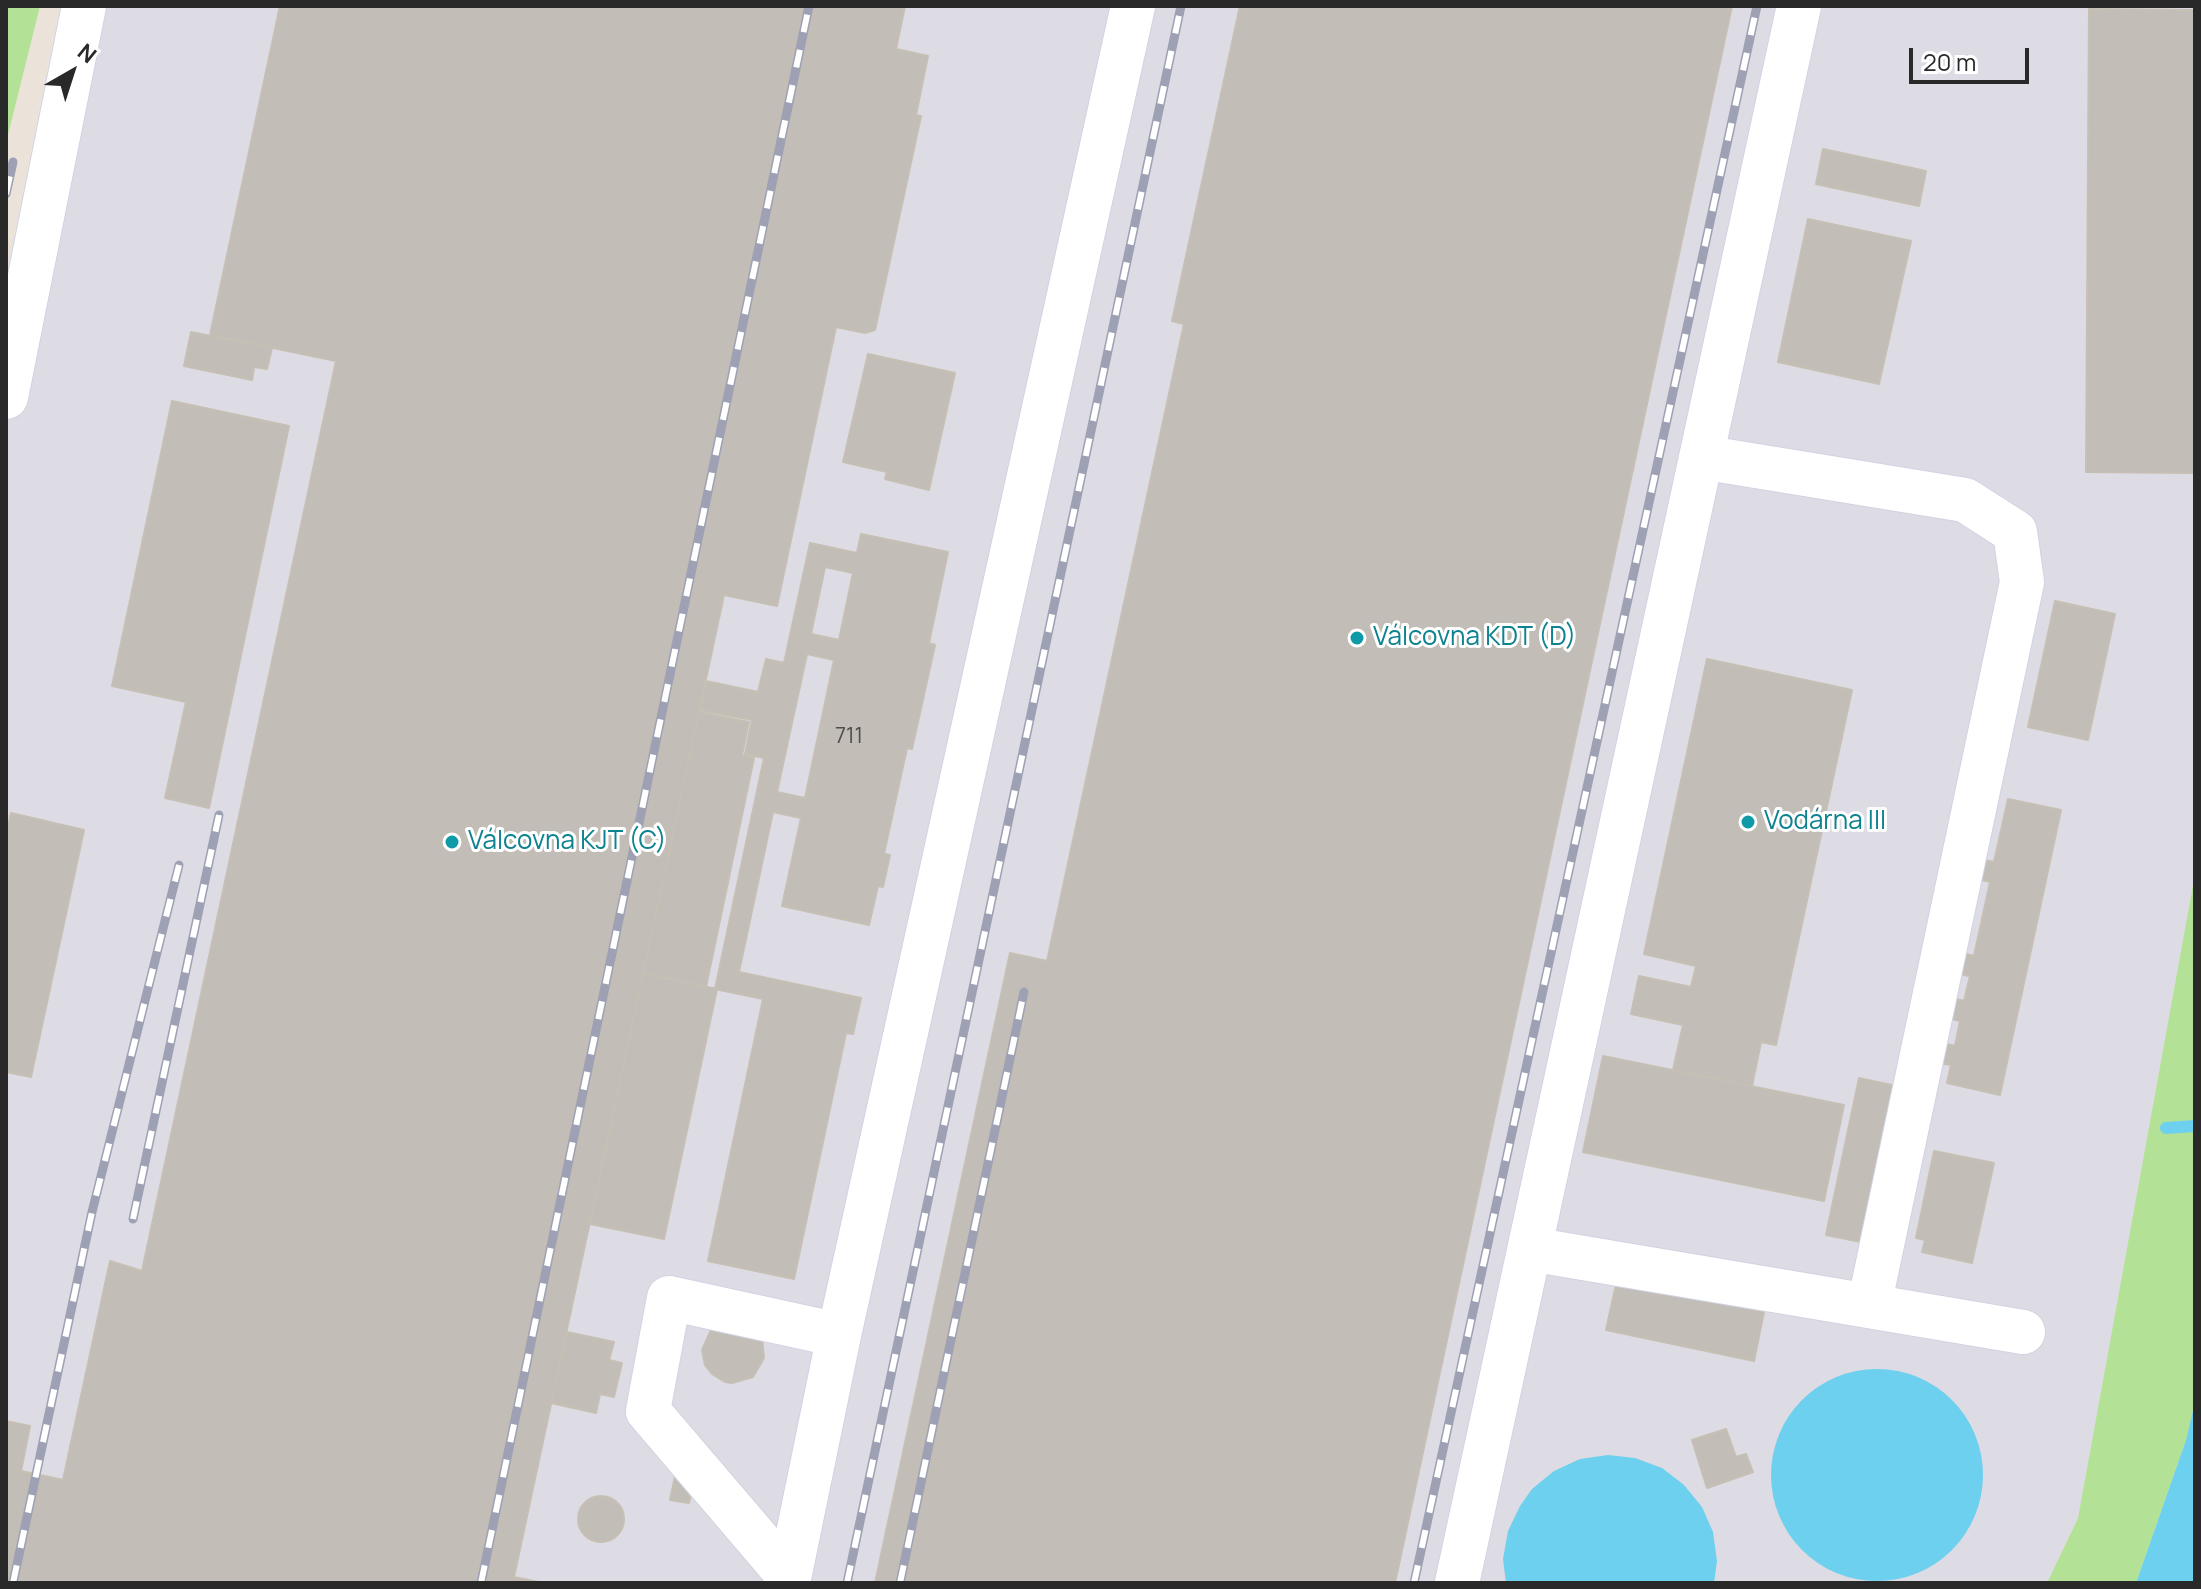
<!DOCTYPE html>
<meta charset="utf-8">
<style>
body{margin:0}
#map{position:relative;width:2201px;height:1589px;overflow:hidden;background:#ebe3da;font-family:Manrope,sans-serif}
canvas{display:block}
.frame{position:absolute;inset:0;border:8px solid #292929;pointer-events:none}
.north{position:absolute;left:32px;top:32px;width:80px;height:80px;-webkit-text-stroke:6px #fff;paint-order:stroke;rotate:39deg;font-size:22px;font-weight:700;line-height:32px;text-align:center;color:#292929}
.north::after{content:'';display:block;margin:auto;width:28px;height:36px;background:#292929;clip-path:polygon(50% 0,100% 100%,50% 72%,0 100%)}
.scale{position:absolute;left:1909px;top:48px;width:120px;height:36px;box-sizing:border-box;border:4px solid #292929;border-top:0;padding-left:10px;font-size:24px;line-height:28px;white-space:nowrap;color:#292929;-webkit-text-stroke:6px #fff;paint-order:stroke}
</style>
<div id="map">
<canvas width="2201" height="1589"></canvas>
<div class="frame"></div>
<div class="north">N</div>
<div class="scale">20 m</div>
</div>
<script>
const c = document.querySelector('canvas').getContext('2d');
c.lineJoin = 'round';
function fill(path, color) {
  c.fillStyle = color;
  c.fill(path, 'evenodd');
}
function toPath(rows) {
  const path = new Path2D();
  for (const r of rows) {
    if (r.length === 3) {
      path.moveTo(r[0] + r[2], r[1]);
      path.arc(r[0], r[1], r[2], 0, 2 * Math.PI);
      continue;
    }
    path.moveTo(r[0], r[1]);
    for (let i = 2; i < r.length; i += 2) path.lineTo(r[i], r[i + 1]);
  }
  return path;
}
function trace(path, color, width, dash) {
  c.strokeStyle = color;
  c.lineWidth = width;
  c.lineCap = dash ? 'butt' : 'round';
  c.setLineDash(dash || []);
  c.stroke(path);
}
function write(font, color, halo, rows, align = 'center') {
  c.font = font + ' Manrope,sans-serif';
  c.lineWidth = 6;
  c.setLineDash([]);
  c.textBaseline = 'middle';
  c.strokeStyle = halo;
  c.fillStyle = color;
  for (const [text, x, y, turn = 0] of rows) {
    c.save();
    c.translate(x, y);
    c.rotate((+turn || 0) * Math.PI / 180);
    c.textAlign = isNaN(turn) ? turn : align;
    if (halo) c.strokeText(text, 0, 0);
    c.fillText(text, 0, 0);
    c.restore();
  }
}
const industrial = toPath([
 [67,6,2195,6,2195,874,2078,1518,2047,1583,6,1583,6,280]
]);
const green = toPath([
 [6,6,40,6,6,143],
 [2195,874,2195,1402,2186,1440,2136,1583,2047,1583,2078,1518]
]);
const water = toPath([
 [1877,1475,106],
 [2195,1402,2195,1583,2136,1583,2186,1440],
 [1608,1455,1635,1458,1662,1468,1684,1485,1702,1507,1713,1532,1717,1561,1714,1583,1506,1583,1503,1559,1508,1531,1520,1506,1532,1489,1554,1471,1580,1459]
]);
const stream = toPath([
 [2166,1128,2195,1126]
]);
const building = toPath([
 [280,6,905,6,896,49,928,56,916,115,921,116,875,330,865,333,836,327,777,606,724,595,514,1577,543,1583,6,1583,6,1421,30,1426,21,1471,63,1480,110,1261,142,1271,336,361,210,335,280,6],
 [1240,6,1732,6,1395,1583,875,1583,1010,953,1047,961,1184,324,1172,321,1240,6],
 [2089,9,2195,10,2195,473,2086,472,2089,9],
 [1823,149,1926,171,1919,206,1816,184,1823,149],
 [1808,219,1911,241,1879,384,1778,362,1808,219],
 [191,332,272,348,267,369,254,367,252,380,184,366,191,332],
 [868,354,955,373,929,490,885,479,887,472,843,462,868,354],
 [172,401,289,426,209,808,165,798,186,702,112,686,172,401],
 [861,534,948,552,929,643,935,645,912,749,907,748,884,854,890,855,883,887,878,886,869,925,782,906,801,818,773,812,739,972,861,998,853,1034,846,1033,794,1279,708,1261,763,999,715,989,764,758,745,754,752,720,700,710,706,681,758,692,766,659,784,663,810,543,857,553,861,534],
 [825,567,853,573,839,640,811,634,825,567],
 [807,654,834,660,805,798,777,792,807,654],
 [2055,601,2115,614,2088,740,2028,727,2055,601],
 [1707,659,1852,690,1776,1045,1761,1042,1752,1086,1673,1070,1683,1025,1631,1014,1639,976,1691,987,1696,966,1644,954,1707,659],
 [699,712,749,722,742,755,754,758,706,987,643,973,699,712],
 [2008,799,2061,810,2000,1095,1947,1083,1951,1065,1934,1062,1938,1042,1955,1046,1960,1021,1943,1017,1948,997,1964,1001,1970,976,1953,973,1958,952,1974,956,1990,882,1974,878,1978,859,1994,862,2008,799],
 [11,813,84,830,31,1077,6,1072,6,835,11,813],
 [643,973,717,989,664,1239,590,1224,643,973],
 [1603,1056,1844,1105,1824,1201,1583,1152,1603,1056],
 [1859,1078,1901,1087,1861,1242,1826,1235,1859,1078],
 [1934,1151,1994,1163,1972,1263,1922,1252,1925,1240,1916,1238,1934,1151],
 [1617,1280,1764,1312,1754,1361,1606,1330,1617,1280],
 [711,1330,762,1339,764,1358,753,1377,732,1383,725,1382,712,1374,705,1365,702,1350,711,1330],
 [567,1332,614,1342,609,1360,622,1363,614,1397,600,1394,596,1413,551,1403,567,1332],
 [1726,1429,1736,1457,1746,1454,1753,1472,1707,1488,1692,1440,1726,1429],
 [676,1472,695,1476,689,1503,670,1500,676,1472],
 [601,1519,23]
]);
const minor = toPath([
 [6,397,84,6],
 [1701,457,1965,500,2015,532,2022,582,1869,1306],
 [1530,1249,2023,1332],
 [788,1575,648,1411,669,1298,839,1335],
 [788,1583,839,1335,1133,6],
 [1457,1583,1799,6]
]);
const rail = toPath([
 [6,194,13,162],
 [133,1219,219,815],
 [13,1583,92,1212,179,865],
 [481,1583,809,6],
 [847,1583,1181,6],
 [900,1583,1024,992],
 [1414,1583,1757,6]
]);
const markers = [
 [1357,638,8,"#0f9aa8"],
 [1748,822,8,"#0f9aa8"],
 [452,842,8,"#0f9aa8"]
];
const numberNames = [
 ["711",849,737]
];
const cultureNames = [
 ["Válcovna KDT (D)",1373,638],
 ["Vodárna III",1764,822],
 ["Válcovna KJT (C)",468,842]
];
fill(industrial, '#dddbe3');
fill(green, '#b3e296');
fill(water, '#6dd0ee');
trace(stream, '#6dd0ee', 12);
fill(building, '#c3bdb7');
trace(building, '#c6bfb4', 2);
trace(minor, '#d0d4e2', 46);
trace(minor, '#fff', 44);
trace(rail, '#9da1b3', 9);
trace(rail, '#fff', 6, [18]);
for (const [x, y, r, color] of markers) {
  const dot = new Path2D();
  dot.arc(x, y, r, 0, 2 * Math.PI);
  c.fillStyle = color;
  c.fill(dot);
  trace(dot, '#fff', 3);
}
write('22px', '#504e4c', null, numberNames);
write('26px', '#0d838f', '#fff', cultureNames, 'left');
</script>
